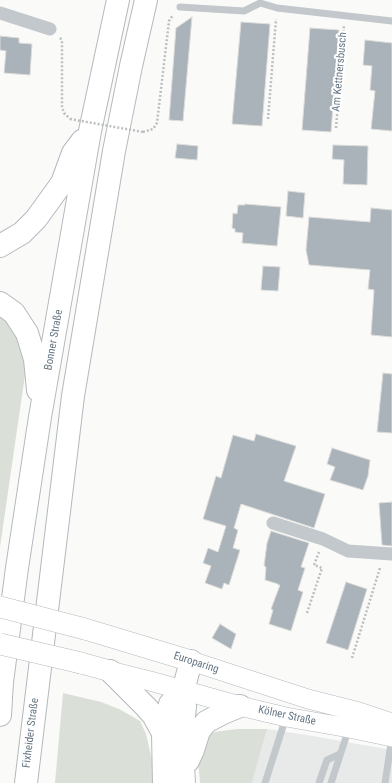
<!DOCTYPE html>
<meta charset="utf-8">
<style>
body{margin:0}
canvas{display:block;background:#fafaf8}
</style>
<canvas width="392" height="783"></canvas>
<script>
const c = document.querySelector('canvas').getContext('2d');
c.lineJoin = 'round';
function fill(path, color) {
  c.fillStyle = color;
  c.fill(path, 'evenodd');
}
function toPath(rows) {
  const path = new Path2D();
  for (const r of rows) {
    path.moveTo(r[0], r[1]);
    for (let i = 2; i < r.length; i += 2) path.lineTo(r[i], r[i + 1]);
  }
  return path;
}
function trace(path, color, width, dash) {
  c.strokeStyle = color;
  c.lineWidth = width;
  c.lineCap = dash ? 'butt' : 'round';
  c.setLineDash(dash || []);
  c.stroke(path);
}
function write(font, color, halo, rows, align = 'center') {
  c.font = font + ' "Roboto Condensed",sans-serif';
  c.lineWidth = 4;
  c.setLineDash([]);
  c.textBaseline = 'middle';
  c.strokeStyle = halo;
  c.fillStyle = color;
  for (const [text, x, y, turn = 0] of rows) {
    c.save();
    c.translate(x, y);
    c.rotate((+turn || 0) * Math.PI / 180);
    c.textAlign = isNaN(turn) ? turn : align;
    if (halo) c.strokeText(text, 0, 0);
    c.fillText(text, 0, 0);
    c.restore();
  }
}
const built = toPath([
 [267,729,307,735,392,750,392,783,252,783]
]);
const green = toPath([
 [0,315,13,326,27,361,0,547],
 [63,693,101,702,119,709,140,721,146,734,154,769,155,783,55,783],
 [237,729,267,729,252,783,200,783,198,759,205,735,214,732]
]);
const building = toPath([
 [192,17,183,121,169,120,176,28,192,17],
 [241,22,270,24,262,126,232,124,241,22],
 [310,28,339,30,331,132,302,130,310,28],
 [0,36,19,38,19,43,32,44,30,75,4,73,6,51,0,50,0,36],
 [365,40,392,43,392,131,371,129,375,91,370,90,372,66,363,65,365,40],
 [177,144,198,146,197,160,175,158,177,144],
 [333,145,368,146,367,185,343,184,344,160,332,159,333,145],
 [288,191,305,193,303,218,286,216,288,191],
 [245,204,281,207,277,246,242,243,243,233,235,232,235,229,232,228,233,213,237,214,238,205,245,205,245,204],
 [371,208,392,210,392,337,371,335,374,290,368,289,370,270,309,265,306,250,309,217,370,222,371,208],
 [263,266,280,267,278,291,261,290,263,266],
 [383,373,392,374,392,433,377,432,383,373],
 [256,434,296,446,284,481,325,494,314,528,241,504,234,528,238,530,233,548,240,550,229,585,224,583,222,589,205,583,211,566,203,563,208,548,218,552,226,526,203,519,216,476,221,478,233,435,254,441,256,434],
 [332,448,370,460,368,476,363,490,330,480,335,467,327,464,332,448],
 [392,502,392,546,382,545,379,503,392,502],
 [271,531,309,543,301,567,305,568,298,590,303,592,291,631,269,624,273,610,271,609,280,585,278,585,278,584,265,580,266,567,264,566,267,543,271,531],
 [346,582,367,589,348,650,326,643,346,582],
 [220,624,236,634,231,649,212,638,220,624]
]);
const path = toPath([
 [60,38,62,40,62,107,64,113,70,119],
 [268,119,276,19],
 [336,128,344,26],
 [143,132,153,129,157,123,169,21,173,15],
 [307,613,322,568,314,565,319,552],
 [352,658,380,568]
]);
const lane = toPath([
 [180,7,244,11,260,3,277,8,392,21],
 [265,783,286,717],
 [319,783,327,760,340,754],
 [331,783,349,728],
 [385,783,392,737]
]);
const street = toPath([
 [0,13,50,29],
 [273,523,323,539,348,551,392,554]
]);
const secondary = toPath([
 [191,661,308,699,359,712,392,723],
 [110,671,150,681,240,706,286,717,349,728,392,737]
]);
const primary = toPath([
 [85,629,191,661],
 [81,663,110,671]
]);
const highway = toPath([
 [0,246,22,233,36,219,62,183,73,153,82,141],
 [0,303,14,313,27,333,35,359,38,390],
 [110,671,146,707,153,715,163,733],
 [0,715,2,682,17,568,40,417,90,131,118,0],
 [188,761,193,750,199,731,206,722,223,713,240,706],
 [26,783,73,396,114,151,131,66,146,0],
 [164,783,163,733,170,704,183,691],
 [184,783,182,749,183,725,185,707,183,691,191,661]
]);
const pathBridge = toPath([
 [70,119,143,132]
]);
const primaryBridge = toPath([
 [0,607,85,629],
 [0,644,81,663]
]);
const streetNames = [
 ["Am Kettnersbusch",340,72,-85],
 ["Bonner Straße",54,340,-80],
 ["Europaring",196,663,18],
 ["Kölner Straße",287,716,12],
 ["Fixheider Straße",31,733,-83]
];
fill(built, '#e8e9e9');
fill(green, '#dadfd7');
fill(building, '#aab3b9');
trace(building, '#dcdcda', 1);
trace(secondary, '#b3babf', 20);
trace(primary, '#b5babe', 22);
trace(highway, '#b4b9bd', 24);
trace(path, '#bbbfc2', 2.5, [2, 2]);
trace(lane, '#c3c8cc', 7);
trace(street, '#c3c8cc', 13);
trace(secondary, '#fff', 19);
trace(primary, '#fff', 21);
trace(highway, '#fff', 22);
trace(primaryBridge, '#b5babe', 22, []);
trace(pathBridge, '#bbbfc2', 2.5, [2, 2]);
trace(primaryBridge, '#fff', 21);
write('11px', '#657683', '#fff', streetNames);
</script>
